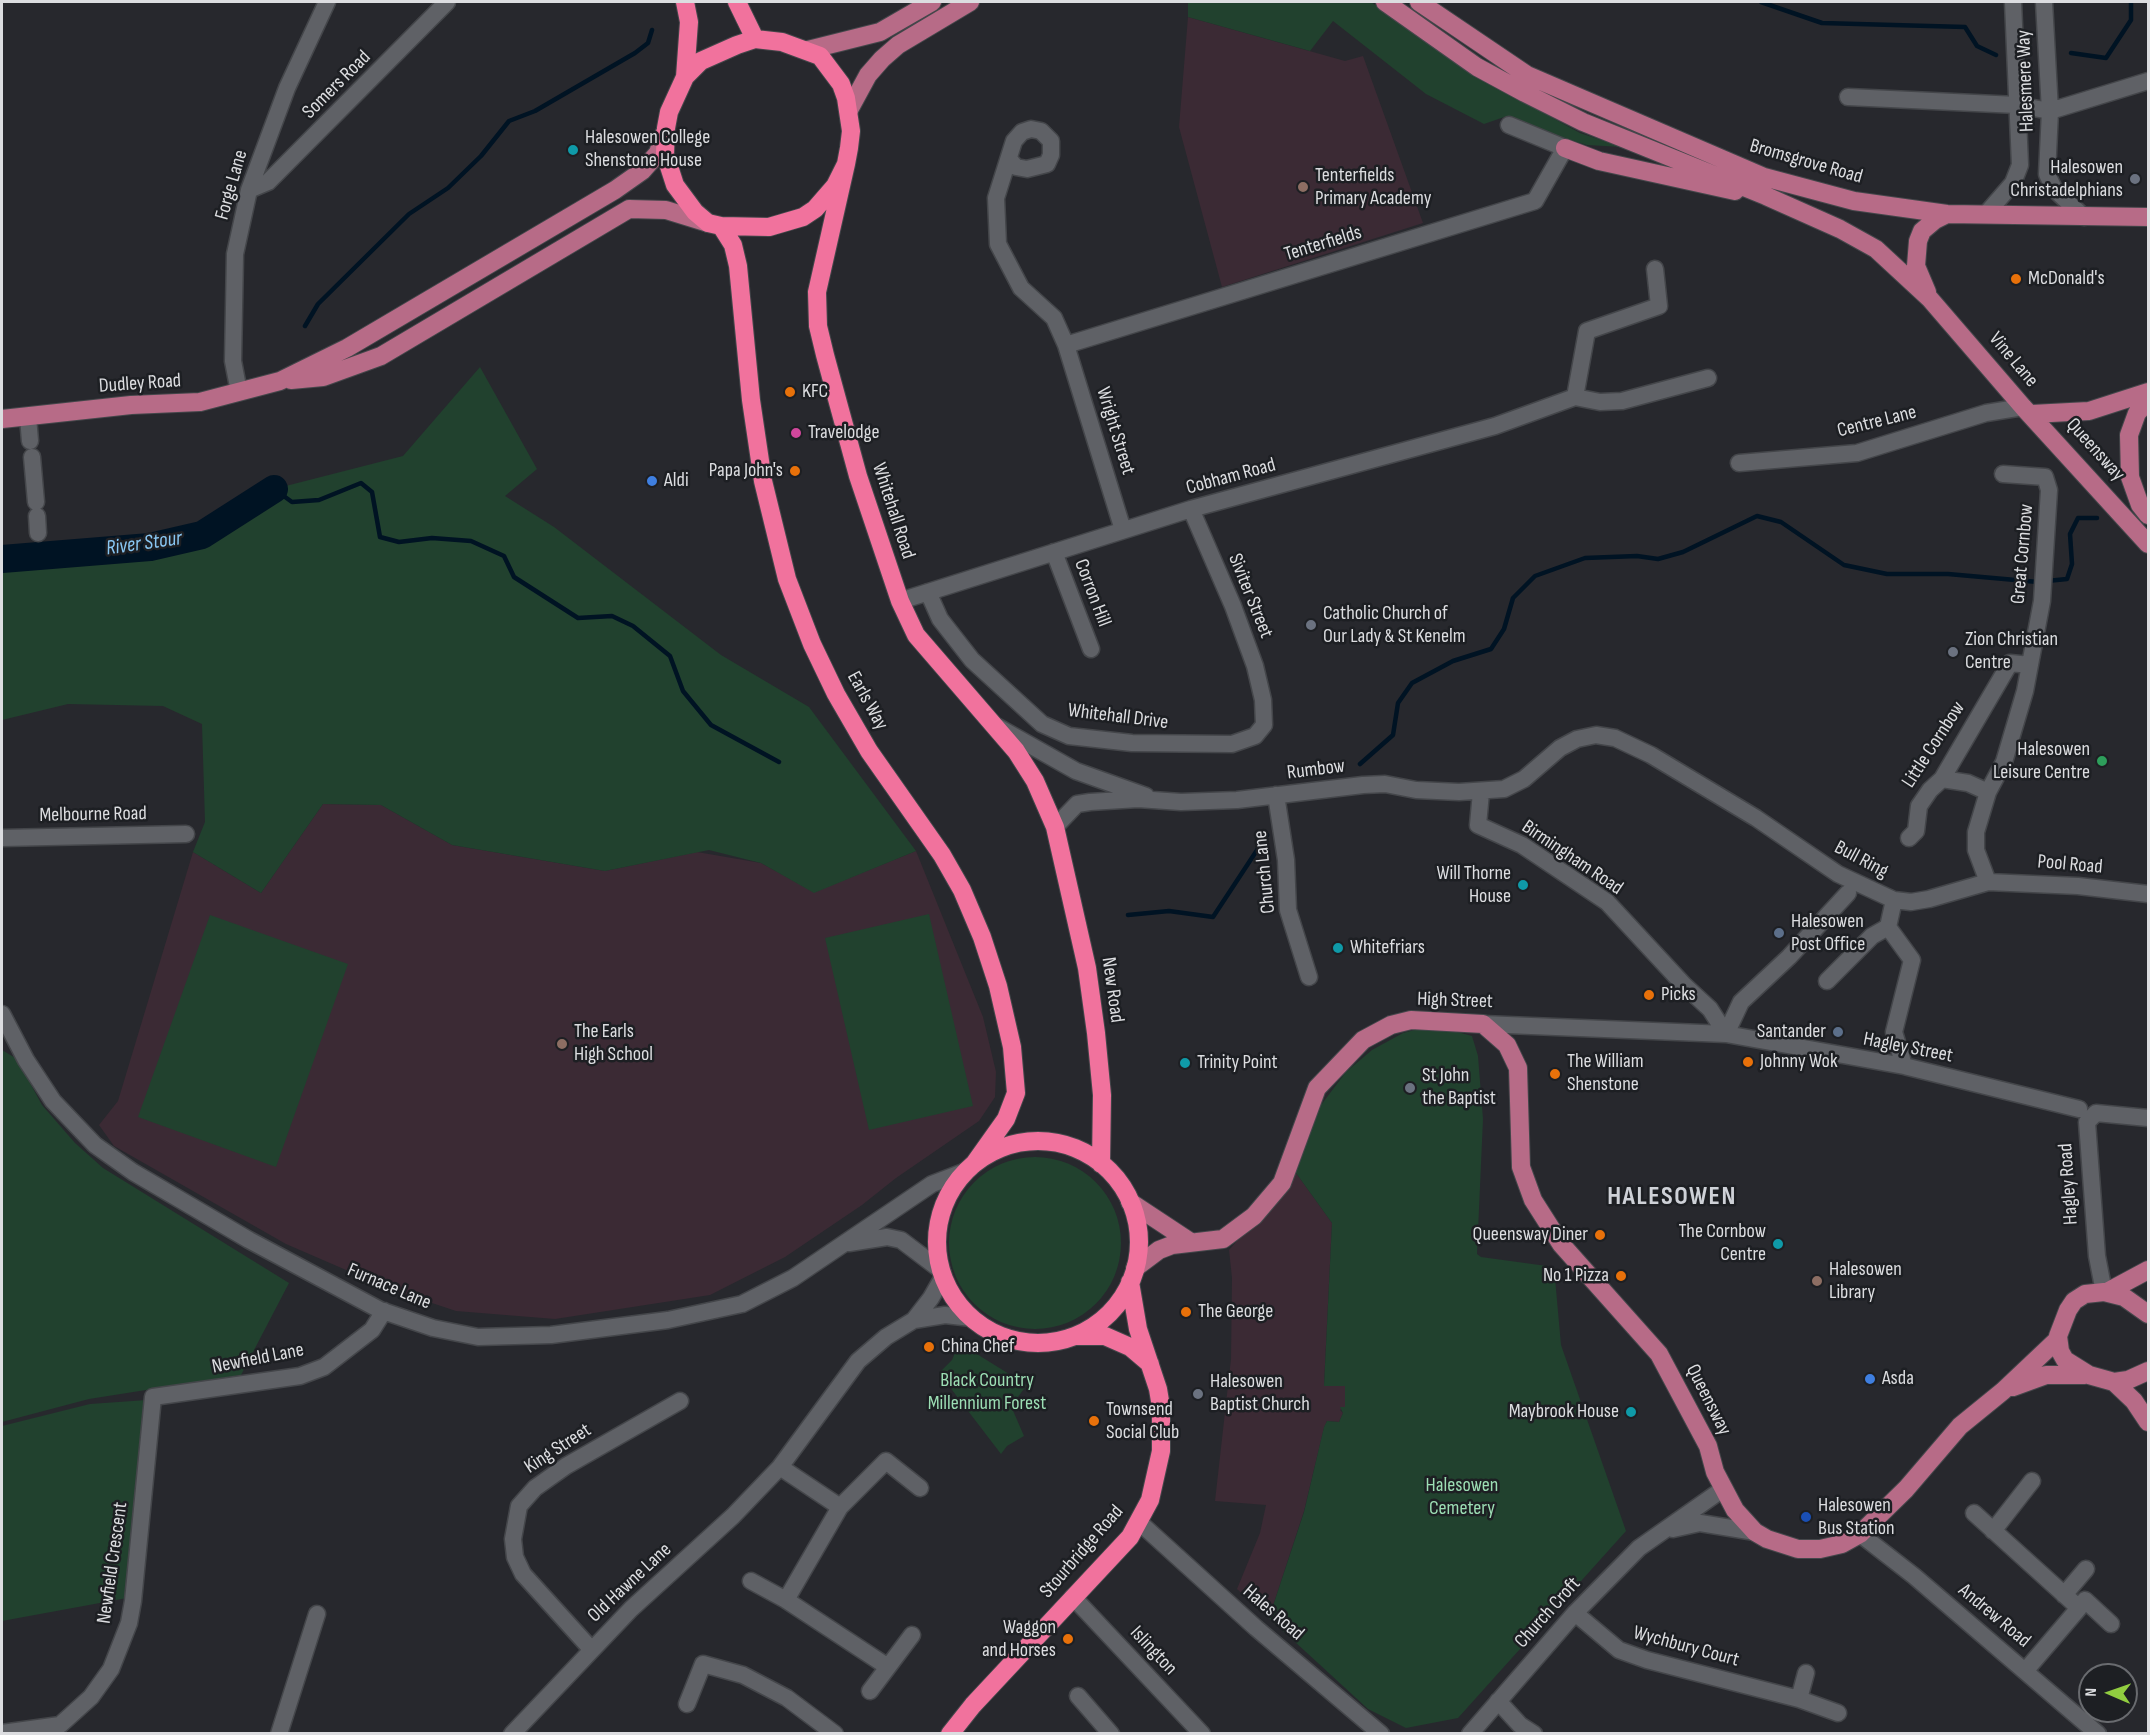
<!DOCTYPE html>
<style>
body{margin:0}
#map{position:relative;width:2150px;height:1735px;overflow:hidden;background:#27282d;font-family:"Sofia Sans Condensed",sans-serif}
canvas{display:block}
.frame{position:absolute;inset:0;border:3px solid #dcdde0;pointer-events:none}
.north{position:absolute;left:2078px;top:1663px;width:60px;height:60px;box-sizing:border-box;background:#1d1f23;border:2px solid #696b6f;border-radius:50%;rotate:272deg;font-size:16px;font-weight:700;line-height:24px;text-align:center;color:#dcdde0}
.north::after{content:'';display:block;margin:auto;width:21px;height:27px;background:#91cd40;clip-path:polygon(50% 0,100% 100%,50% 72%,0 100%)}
</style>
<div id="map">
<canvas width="2150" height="1735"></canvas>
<div class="frame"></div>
<div class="north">N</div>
</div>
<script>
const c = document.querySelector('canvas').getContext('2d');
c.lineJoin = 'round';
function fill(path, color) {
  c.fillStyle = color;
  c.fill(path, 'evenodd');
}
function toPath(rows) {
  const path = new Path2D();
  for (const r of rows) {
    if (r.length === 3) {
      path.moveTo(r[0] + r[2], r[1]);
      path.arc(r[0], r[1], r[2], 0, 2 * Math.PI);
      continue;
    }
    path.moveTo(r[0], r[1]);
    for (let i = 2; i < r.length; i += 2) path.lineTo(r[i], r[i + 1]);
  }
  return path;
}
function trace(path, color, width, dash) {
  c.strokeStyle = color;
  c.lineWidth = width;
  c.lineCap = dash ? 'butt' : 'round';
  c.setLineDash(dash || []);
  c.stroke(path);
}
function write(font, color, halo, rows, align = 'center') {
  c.font = font + ' "Sofia Sans Condensed",sans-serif';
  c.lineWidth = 5;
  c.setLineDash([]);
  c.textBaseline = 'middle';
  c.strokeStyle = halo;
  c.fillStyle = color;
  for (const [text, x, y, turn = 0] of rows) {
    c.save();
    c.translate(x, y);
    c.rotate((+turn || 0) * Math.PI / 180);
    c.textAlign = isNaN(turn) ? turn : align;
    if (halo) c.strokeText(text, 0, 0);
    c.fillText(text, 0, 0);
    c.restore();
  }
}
const education = toPath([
 [1188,17,1345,61,1363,56,1423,223,1222,287,1179,127],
 [323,804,381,805,452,845,605,871,697,852,761,863,814,892,916,851,983,1017,996,1072,995,1097,979,1121,896,1178,862,1205,785,1257,710,1295,555,1319,456,1311,390,1289,286,1244,114,1146,99,1125,118,1101,193,852,261,893],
 [1296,1173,1332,1223,1324,1385,1345,1386,1345,1407,1340,1410,1343,1413,1339,1422,1327,1421,1324,1428,1304,1511,1269,1618,1237,1589,1260,1533,1266,1505,1215,1501,1231,1359,1232,1278,1229,1250]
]);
const green = toPath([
 [1188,2,1371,2,1480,78,1580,133,1622,147,1587,145,1547,133,1507,116,1484,124,1426,94,1333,21,1310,51,1188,17],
 [480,367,537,469,505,496,554,527,721,655,809,707,916,851,814,893,761,863,709,850,605,871,452,845,381,805,323,804,261,893,193,852,205,822,202,724,163,706,68,704,2,720,2,551,67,546,150,547,202,535,274,489,403,456],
 [929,914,973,1106,869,1130,825,938],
 [210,915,348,964,276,1167,138,1117],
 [1422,1028,1443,1028,1472,1036,1478,1056,1483,1119,1477,1254,1481,1257,1554,1267,1561,1345,1626,1531,1458,1718,1406,1728,1368,1709,1269,1618,1304,1512,1324,1427,1327,1421,1339,1422,1343,1413,1340,1407,1345,1407,1345,1386,1324,1386,1332,1223,1296,1173,1321,1105,1346,1072,1372,1050,1403,1033],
 [2,1050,17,1059,42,1105,75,1143,103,1168,289,1283,241,1375,89,1399,2,1422],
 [1035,1243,86],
 [959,1343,1027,1385,1011,1406,1024,1436,1007,1446,1001,1454,939,1373,952,1360],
 [147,1400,127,1598,2,1621,2,1426,90,1404]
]);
const stream = toPath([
 [1761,2,1822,23,1965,27,1977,46,1996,55],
 [2071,53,2106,58,2131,20,2131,2],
 [305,326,318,304,409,214,448,188,481,156,509,121,535,111,635,53,648,43,652,30],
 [274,489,292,502,319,500,361,483,372,492,380,537,399,542,432,538,471,541,504,556,514,577,578,618,612,616,633,626,670,656,683,691,711,725,779,762],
 [2047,581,2067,579,2072,564,2070,534,2078,518,2097,518],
 [1360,764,1393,735,1398,703,1412,683,1453,661,1491,649,1504,629,1513,598,1535,576,1585,558,1637,556,1658,559,1683,552,1757,516,1781,522,1844,565,1887,574,1948,574,2038,582],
 [1128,915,1169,911,1213,917,1267,835]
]);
const river = toPath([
 [2,559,150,547,202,535,274,489]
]);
const minor = toPath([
 [2044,2,2050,111,2047,174,2054,189,2084,217],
 [1848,97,2017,105,2050,111,2148,81],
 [1009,159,1016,167,1027,169,1047,164,1051,155,1051,141,1041,131,1031,129,1022,132,1014,141,996,198,998,244,1021,288,1054,318,1066,345,1123,530],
 [249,190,268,182,447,2],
 [1986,214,2013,183,2020,165,2013,2],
 [1066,345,1535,201,1565,148,1509,125],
 [239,392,233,361,235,254,249,190,287,88,327,2],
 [1575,397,1587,331,1659,306,1655,269],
 [1575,397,1600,402,1622,401,1708,378],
 [28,417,30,441],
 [32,457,36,502],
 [1739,463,1857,453,1986,413,2023,407],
 [37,516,38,533],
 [1054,552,1091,649],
 [928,592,940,619,972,660,1042,724,1069,736,1132,743,1232,744,1255,736,1264,725,1263,700,1255,666,1233,606,1191,509],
 [900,601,1191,509,1495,426,1575,397],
 [998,727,1076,771,1146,796],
 [1942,779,1968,783,1988,792],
 [1481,792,1478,825,1522,845,1607,902,1684,985,1710,1009,1726,1034],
 [1276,795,1286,860,1288,910,1309,977],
 [1055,827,1077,804,1090,802,1138,799,1181,802,1237,800,1363,785,1385,784,1416,790,1459,792,1504,789,1524,779,1560,748,1577,739,1596,735,1615,738,1651,755,1756,818,1838,874,1894,900,1911,902,1929,899,1988,882,2078,886,2148,894],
 [2,838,186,834],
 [1909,838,1916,831,1919,806,1930,790,1942,779,2010,663,2030,665],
 [1988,882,1976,850,1976,832,1988,792,2004,762,2025,691,2042,601,2049,490,2045,477,2003,474],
 [1888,927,1912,960,1894,1032,1904,1066],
 [1827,981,1872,936,1888,927,1894,900],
 [2,1014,26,1060,53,1101,95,1145,133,1172,249,1240,380,1310,433,1328,478,1337,551,1335,668,1320,742,1304,793,1278,932,1184,966,1171],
 [1483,1024,1726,1034,1904,1066,2079,1109],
 [1726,1034,1741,1002,1789,957,1848,893],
 [849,1243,887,1237,901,1240,942,1271],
 [2104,1292,2097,1256,2087,1122,2096,1113,2148,1118],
 [914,1320,945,1315,972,1318],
 [780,1467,840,1507,786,1600,888,1667,912,1635],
 [840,1507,886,1461,920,1488],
 [1974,1513,2079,1608,2026,1670],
 [1139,1522,1256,1628,1381,1734],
 [1673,1529,1700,1523,1755,1532],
 [1993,1531,2032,1481],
 [1860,1534,1914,1576,2098,1734],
 [751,1581,786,1600],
 [2064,1595,2086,1569],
 [1073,1597,1202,1734],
 [2079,1608,2085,1600,2111,1624],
 [1575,1613,1619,1650,1647,1660,1799,1699,1838,1713],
 [591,1649,523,1574,515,1557,513,1539,519,1506,535,1488,566,1466,680,1401],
 [870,1691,888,1667],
 [1078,1696,1111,1734],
 [1799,1699,1806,1673],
 [1498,1701,1520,1725,1534,1734],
 [687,1704,703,1664,743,1675,787,1698,835,1734],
 [2,1733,60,1725,91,1697,111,1669,129,1623,133,1601,153,1397,300,1376,324,1367,372,1330,384,1311],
 [279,1734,317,1614],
 [512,1734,631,1609,733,1516,780,1467,858,1361,886,1337,914,1320,931,1298,943,1277],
 [1470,1734,1575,1613,1639,1548,1723,1489]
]);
const major = toPath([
 [1385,2,1477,67,1525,93,1583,122,1766,196,1840,229,1876,249,1930,299,2023,407,2148,544],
 [1419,2,1527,75,1764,177,1854,201,1947,214,2148,217],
 [808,50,880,32,932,2],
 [849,110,868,75,882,59,898,45,970,2],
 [1565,148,1599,161,1735,191],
 [1927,292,1916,266,1918,241,1922,231,1935,220,1947,214],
 [291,380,323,377,381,356,629,209,666,210,708,223],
 [2148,401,2137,413,2129,435,2130,477,2140,505,2148,515],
 [2032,414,2089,411,2148,392],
 [2,419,131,405,200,402,280,381,347,348,615,190,642,171,658,153,664,134],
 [1130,1202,1189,1241],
 [1135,1268,1159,1250,1172,1245,1223,1239,1254,1216,1282,1183,1317,1088,1363,1040,1391,1025,1411,1020,1483,1024,1507,1045,1518,1068,1521,1167,1533,1200,1561,1244,1659,1354,1708,1446,1715,1472,1735,1510,1755,1532,1767,1539,1798,1549,1820,1549,1842,1544,1860,1534,1906,1489,1960,1426,2003,1391,2058,1339],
 [2107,1292,2148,1270],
 [2148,1314,2124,1297,2104,1292,2085,1294,2074,1301,2068,1310,2058,1336,2060,1351,2065,1360,2089,1375,2114,1382,2128,1380,2148,1371],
 [2114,1382,2134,1401,2148,1422],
 [2013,1387,2046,1375,2085,1375]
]);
const highway = toPath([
 [685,2,689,22,685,77],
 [737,2,755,39],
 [755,39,782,42,820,56,841,84,846,98,851,131,849,148,846,164,835,186,815,209,803,217,769,227,721,226,708,223,695,212,675,185,665,154,666,128,669,112,685,77,701,61,737,45,755,39],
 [846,164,817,292,818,326,825,355,858,476,900,601,916,635,1016,751,1035,781,1055,827,1087,968,1096,1033,1102,1095,1101,1164],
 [721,226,733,245,738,266,751,400,763,481,787,579,812,644,836,694,869,751,942,855,962,890,982,937,998,986,1012,1047,1016,1093,1006,1119,974,1164],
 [1038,1242,101],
 [1076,1336,1105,1336,1130,1347,1150,1364],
 [950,1734,973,1705,1130,1537,1150,1500,1161,1451,1161,1407,1158,1389,1138,1329,1130,1282]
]);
const markers = [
 [573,150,6,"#0f9aa8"],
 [2135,179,6,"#6b7280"],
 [1303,187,6,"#8d6e63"],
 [2016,279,6,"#e8710a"],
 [790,392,6,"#e8710a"],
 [796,433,6,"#d1479c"],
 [795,471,6,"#e8710a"],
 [652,481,6,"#3f7fe0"],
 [1311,625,6,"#6b7280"],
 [1953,652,6,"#6b7280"],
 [2102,761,6,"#2e9e5b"],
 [1523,885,6,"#0f9aa8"],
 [1779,933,6,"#5c6f8a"],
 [1338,948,6,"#0f9aa8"],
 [1649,995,6,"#e8710a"],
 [1838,1032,6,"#5c6f8a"],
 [562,1044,6,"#8d6e63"],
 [1748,1062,6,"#e8710a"],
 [1185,1063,6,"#0f9aa8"],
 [1555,1074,6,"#e8710a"],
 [1410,1088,6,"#6b7280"],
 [1600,1235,6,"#e8710a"],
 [1778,1244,6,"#0f9aa8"],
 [1621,1276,6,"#e8710a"],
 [1817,1281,6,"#8d6e63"],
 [1186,1312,6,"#e8710a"],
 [929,1347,6,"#e8710a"],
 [1870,1379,6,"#3f7fe0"],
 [1198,1394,6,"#6b7280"],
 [1631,1412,6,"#0f9aa8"],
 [1094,1421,6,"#e8710a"],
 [1806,1517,6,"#1a4fb4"],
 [1068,1639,6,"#e8710a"]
];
const streetNames = [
 ["Halesmere Way",2026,81,-92],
 ["Somers Road",337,85,-45],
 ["Bromsgrove Road",1806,162,16],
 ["Forge Lane",232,185,-74],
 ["Tenterfields",1323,244,-17],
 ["Vine Lane",2013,360,50],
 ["Dudley Road",140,384,-4],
 ["Centre Lane",1877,422,-14],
 ["Wright Street",1115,431,73],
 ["Queensway",2095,450,48],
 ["Cobham Road",1231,477,-15],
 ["Whitehall Road",893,511,72],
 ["Great Cornbow",2023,554,-85],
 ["Corron Hill",1092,593,69],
 ["Siviter Street",1250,596,68],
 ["Earls Way",867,701,61],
 ["Whitehall Drive",1118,717,7],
 ["Little Cornbow",1934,745,-57],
 ["Rumbow",1316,770,-7],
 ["Melbourne Road",93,815,-1],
 ["Birmingham Road",1572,858,34],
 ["Bull Ring",1861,860,28],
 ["Pool Road",2070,865,5],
 ["Church Lane",1265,872,-96],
 ["New Road",1112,990,82],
 ["High Street",1455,1001,2],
 ["Hagley Street",1908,1048,11],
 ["Hagley Road",2069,1184,-94],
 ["Furnace Lane",389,1287,23],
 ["Newfield Lane",258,1359,-11],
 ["Queensway",1708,1400,63],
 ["King Street",558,1449,-33],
 ["Stourbridge Road",1082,1552,-49],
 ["Newfield Crescent",113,1563,-82],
 ["Old Hawne Lane",630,1583,-43],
 ["Hales Road",1273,1613,41],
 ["Church Croft",1548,1613,-48],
 ["Andrew Road",1994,1616,40],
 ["Wychbury Court",1686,1647,15],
 ["Islington",1153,1651,47]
];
const poiNames = [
 ["Halesowen College",585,138],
 ["Shenstone House",585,161],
 ["Halesowen",2123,168,"right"],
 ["Christadelphians",2123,191,"right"],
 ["Tenterfields",1315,176],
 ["Primary Academy",1315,199],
 ["McDonald's",2028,279],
 ["KFC",802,392],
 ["Travelodge",808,433],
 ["Papa John's",783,471,"right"],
 ["Aldi",664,481],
 ["Catholic Church of",1323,614],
 ["Our Lady & St Kenelm",1323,637],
 ["Zion Christian",1965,640],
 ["Centre",1965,663],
 ["Halesowen",2090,750,"right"],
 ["Leisure Centre",2090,773,"right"],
 ["Will Thorne",1511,874,"right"],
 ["House",1511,897,"right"],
 ["Halesowen",1791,922],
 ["Post Office",1791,945],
 ["Whitefriars",1350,948],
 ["Picks",1661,995],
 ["The Earls",574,1032],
 ["High School",574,1055],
 ["Santander",1826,1032,"right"],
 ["The William",1567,1062],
 ["Shenstone",1567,1085],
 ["Johnny Wok",1760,1062],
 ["Trinity Point",1197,1063],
 ["St John",1422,1076],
 ["the Baptist",1422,1099],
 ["The Cornbow",1766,1232,"right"],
 ["Centre",1766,1255,"right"],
 ["Queensway Diner",1588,1235,"right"],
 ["Halesowen",1829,1270],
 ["Library",1829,1293],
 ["No 1 Pizza",1609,1276,"right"],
 ["The George",1198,1312],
 ["China Chef",941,1347],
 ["Asda",1882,1379],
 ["Halesowen",1210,1382],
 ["Baptist Church",1210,1405],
 ["Townsend",1106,1410],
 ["Social Club",1106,1433],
 ["Maybrook House",1619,1412,"right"],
 ["Halesowen",1818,1506],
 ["Bus Station",1818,1529],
 ["Waggon",1056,1628,"right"],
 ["and Horses",1056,1651,"right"]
];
const parkNames = [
 ["Black Country",987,1381],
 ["Millennium Forest",987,1404],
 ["Halesowen",1462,1486],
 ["Cemetery",1462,1509]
];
const waterNames = [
 ["River Stour",144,544,-8]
];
const districtNames = [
 ["HALESOWEN",1672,1197]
];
fill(education, '#3b2a34');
fill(green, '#21412e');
trace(stream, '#001323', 4.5);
trace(river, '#001323', 28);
trace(minor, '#44464a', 19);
trace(major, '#44464a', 20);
trace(highway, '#44464a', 20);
trace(minor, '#5f6166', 16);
trace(major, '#b76b87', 18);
trace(highway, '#f1729d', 18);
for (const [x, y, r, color] of markers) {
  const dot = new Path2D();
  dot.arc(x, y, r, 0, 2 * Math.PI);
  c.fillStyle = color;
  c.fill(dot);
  trace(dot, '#1d1f23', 2);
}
write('20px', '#dcdde0', '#1d1f23', streetNames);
write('20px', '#dcdde0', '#1d1f23', poiNames, 'left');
write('20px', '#9cdeb4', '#1d1f23', parkNames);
write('italic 21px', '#89c7f3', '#1d1f23', waterNames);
c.letterSpacing = '1.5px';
write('bold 26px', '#ced1d7', '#1d1f23', districtNames);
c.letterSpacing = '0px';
</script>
